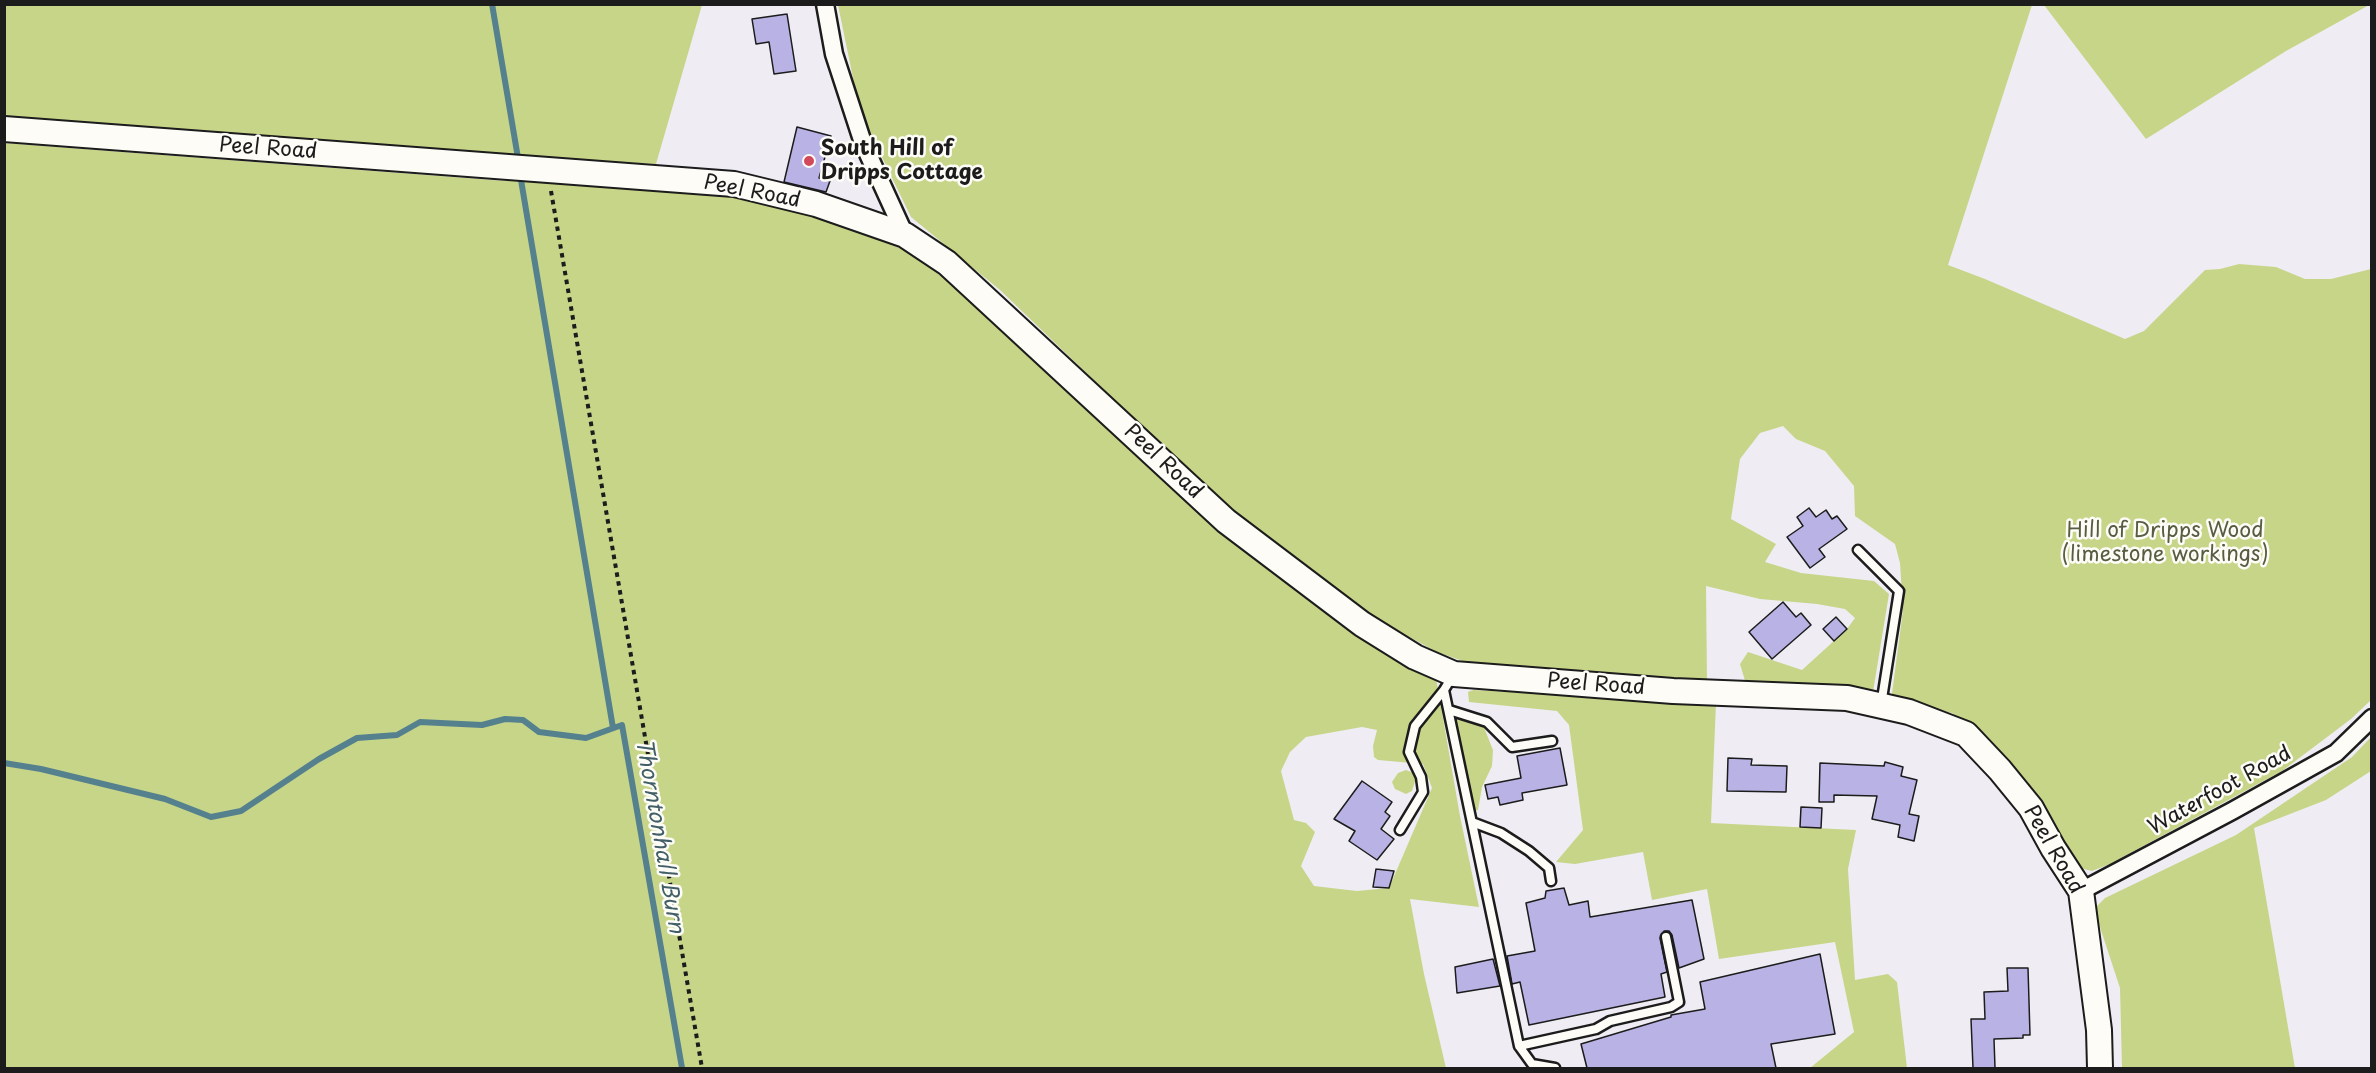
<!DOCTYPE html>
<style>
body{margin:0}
#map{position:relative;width:2376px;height:1073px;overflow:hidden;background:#efedf3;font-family:"Playpen Sans",sans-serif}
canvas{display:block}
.frame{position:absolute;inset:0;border:6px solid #1c1c1c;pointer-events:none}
</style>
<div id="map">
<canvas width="2376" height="1073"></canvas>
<div class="frame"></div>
</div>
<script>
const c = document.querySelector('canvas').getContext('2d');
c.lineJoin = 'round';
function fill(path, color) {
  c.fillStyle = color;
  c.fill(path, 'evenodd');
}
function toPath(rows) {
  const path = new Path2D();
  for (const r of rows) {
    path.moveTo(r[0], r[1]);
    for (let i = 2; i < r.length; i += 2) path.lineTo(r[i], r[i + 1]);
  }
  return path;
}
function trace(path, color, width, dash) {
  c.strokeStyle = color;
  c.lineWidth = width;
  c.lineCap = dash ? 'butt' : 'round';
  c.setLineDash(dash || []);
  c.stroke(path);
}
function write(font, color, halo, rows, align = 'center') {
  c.font = font + ' "Playpen Sans",sans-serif';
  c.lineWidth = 5;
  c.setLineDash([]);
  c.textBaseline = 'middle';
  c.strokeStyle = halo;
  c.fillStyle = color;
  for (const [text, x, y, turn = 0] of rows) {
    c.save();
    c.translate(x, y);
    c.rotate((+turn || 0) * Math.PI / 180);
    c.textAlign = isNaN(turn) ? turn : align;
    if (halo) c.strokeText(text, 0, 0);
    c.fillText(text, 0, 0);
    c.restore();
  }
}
const green = toPath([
 [2371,4,2286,51,2146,139,2044,5],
 [4,5,702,5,656,164,517,157,5,117],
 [838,5,2032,5,1948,265,1985,279,2125,339,2144,331,2205,270,2220,269,2239,264,2276,267,2305,279,2331,279,2371,269,2371,700,2351,719,2282,771,2110,864,2092,871,2080,868,2021,775,1981,733,1952,713,1891,701,1903,610,1900,563,1895,544,1855,516,1854,486,1825,451,1796,439,1783,426,1760,433,1740,459,1731,519,1776,544,1765,562,1801,573,1874,581,1889,594,1873,692,1746,684,1740,664,1748,652,1802,670,1847,629,1855,618,1845,609,1817,604,1760,599,1706,586,1707,680,1480,667,1437,652,1365,613,1205,487,1000,290,911,217,860,112],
 [4,143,506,181,549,182,745,196,829,219,909,252,966,295,1083,406,1236,543,1365,641,1436,678,1460,816,1479,907,1410,899,1424,974,1446,1068,5,1068],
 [1362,727,1377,730,1373,746,1374,757,1378,760,1423,764,1432,788,1389,888,1357,891,1314,886,1301,866,1315,832,1306,823,1294,820,1281,771,1290,752,1306,737],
 [1473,690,1716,703,1711,823,1856,830,1848,869,1855,980,1888,974,1897,982,1907,1068,1810,1068,1854,1032,1835,942,1719,959,1707,889,1652,900,1643,852,1575,864,1556,862,1583,830,1569,725,1557,711,1469,702,1468,692],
 [1454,714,1481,720,1493,750,1492,766,1482,787,1478,810,1474,811,1450,717],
 [2371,737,2371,771,2326,800,2254,828,2295,1068,2122,1068,2120,988,2094,909,2105,898,2236,835,2352,757],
 [1406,770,1414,773,1416,778,1412,791,1406,794,1395,789,1392,782,1398,773]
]);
const stream = toPath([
 [492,4,519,164],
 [520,174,613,728],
 [4,763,41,769,165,799,211,817,241,811,319,759,357,738,397,735,420,722,482,725,505,719,523,720,539,732,586,738,622,725,682,1068]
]);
const building = toPath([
 [787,14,796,71,774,74,769,42,756,44,752,19,787,14],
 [797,127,831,136,819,178,830,181,826,192,784,182,797,127],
 [1809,508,1816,517,1826,510,1832,519,1837,516,1847,529,1819,549,1825,557,1810,568,1787,537,1803,526,1797,517,1809,508],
 [1783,602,1796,617,1801,613,1811,625,1772,659,1749,632,1783,602],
 [1836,617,1847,629,1834,641,1823,629,1836,617],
 [1560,748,1567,785,1522,793,1523,800,1500,805,1498,797,1488,799,1485,785,1521,778,1517,756,1560,748],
 [1728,758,1752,759,1751,765,1787,766,1786,792,1727,791,1728,758],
 [1885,762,1903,767,1901,776,1917,780,1909,814,1919,816,1914,841,1898,837,1900,825,1872,819,1877,796,1834,795,1834,802,1819,802,1820,763,1884,766,1885,762],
 [1362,781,1392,802,1385,812,1390,816,1381,829,1394,839,1377,860,1349,841,1355,831,1334,819,1362,781],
 [1801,807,1822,808,1821,828,1800,827,1801,807],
 [1376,869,1394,871,1389,888,1373,887,1376,869],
 [1564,888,1569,905,1588,901,1590,917,1692,900,1704,959,1679,968,1672,935,1669,931,1664,931,1660,938,1667,972,1661,974,1665,997,1529,1025,1520,982,1512,984,1507,956,1535,951,1526,903,1545,898,1546,891,1564,888],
 [1820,954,1835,1034,1771,1044,1776,1068,1587,1068,1581,1044,1671,1017,1671,1015,1705,1009,1700,982,1820,954],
 [1493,959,1500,986,1457,993,1455,967,1493,959],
 [2007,968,2028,968,2030,1035,2023,1035,2023,1038,1994,1039,1995,1068,1973,1068,1971,1019,1985,1019,1984,992,2008,991,2007,968]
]);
const path = toPath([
 [551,191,702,1068]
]);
const lane = toPath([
 [1858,550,1899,591,1881,705],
 [1452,677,1444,690,1519,1046,1532,1064,1555,1068],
 [1449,710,1487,722,1512,747,1552,741],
 [1472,822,1501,833,1529,851,1549,868,1551,881],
 [1400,830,1423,792,1421,777,1409,752,1415,726,1444,690],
 [1519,1046,1596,1029,1610,1021,1671,1007,1679,1002,1666,937]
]);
const street = toPath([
 [825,4,834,54,863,143,905,235],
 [2081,891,2232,811,2336,753,2372,718]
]);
const secondary = toPath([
 [4,129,734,184,816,204,905,235,947,263,1226,521,1362,624,1415,657,1454,674,1673,691,1847,698,1909,712,1966,734,2000,770,2031,808,2053,848,2081,891,2099,1030,2100,1068]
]);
const markers = [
 [809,161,6,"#d1495b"]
];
const streetNames = [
 ["Peel Road",268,149,4],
 ["Peel Road",752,192,11],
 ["Peel Road",1163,462,43],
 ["Peel Road",1596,685,4],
 ["Waterfoot Road",2220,791,-29],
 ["Peel Road",2053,850,60]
];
const poiNames = [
 ["South Hill of",821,149],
 ["Dripps Cottage",821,173]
];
const parkNames = [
 ["Hill of Dripps Wood",2165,531],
 ["(limestone workings)",2165,555]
];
const waterNames = [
 ["Thorntonhall Burn",659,836,80]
];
fill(green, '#c7d589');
trace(stream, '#55818f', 6);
fill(building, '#b8b3e4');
trace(building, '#1c1c1c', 1.5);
trace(lane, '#1c1c1c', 13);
trace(street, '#1c1c1c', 21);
trace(secondary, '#1c1c1c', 28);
trace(path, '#1c1c1c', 4, [4.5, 4.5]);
trace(lane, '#fdfcf7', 8);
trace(street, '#fdfcf7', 16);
trace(secondary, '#fdfcf7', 24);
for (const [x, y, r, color] of markers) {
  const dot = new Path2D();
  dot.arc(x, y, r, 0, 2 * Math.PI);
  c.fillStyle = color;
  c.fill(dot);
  trace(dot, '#fdfcf7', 2);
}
write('21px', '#1c1c1c', '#fdfcf7', streetNames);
write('bold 21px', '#1c1c1c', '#fdfcf7', poiNames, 'left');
write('21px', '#585d42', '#fdfcf7', parkNames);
write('italic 22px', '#425f68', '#fdfcf7', waterNames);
</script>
